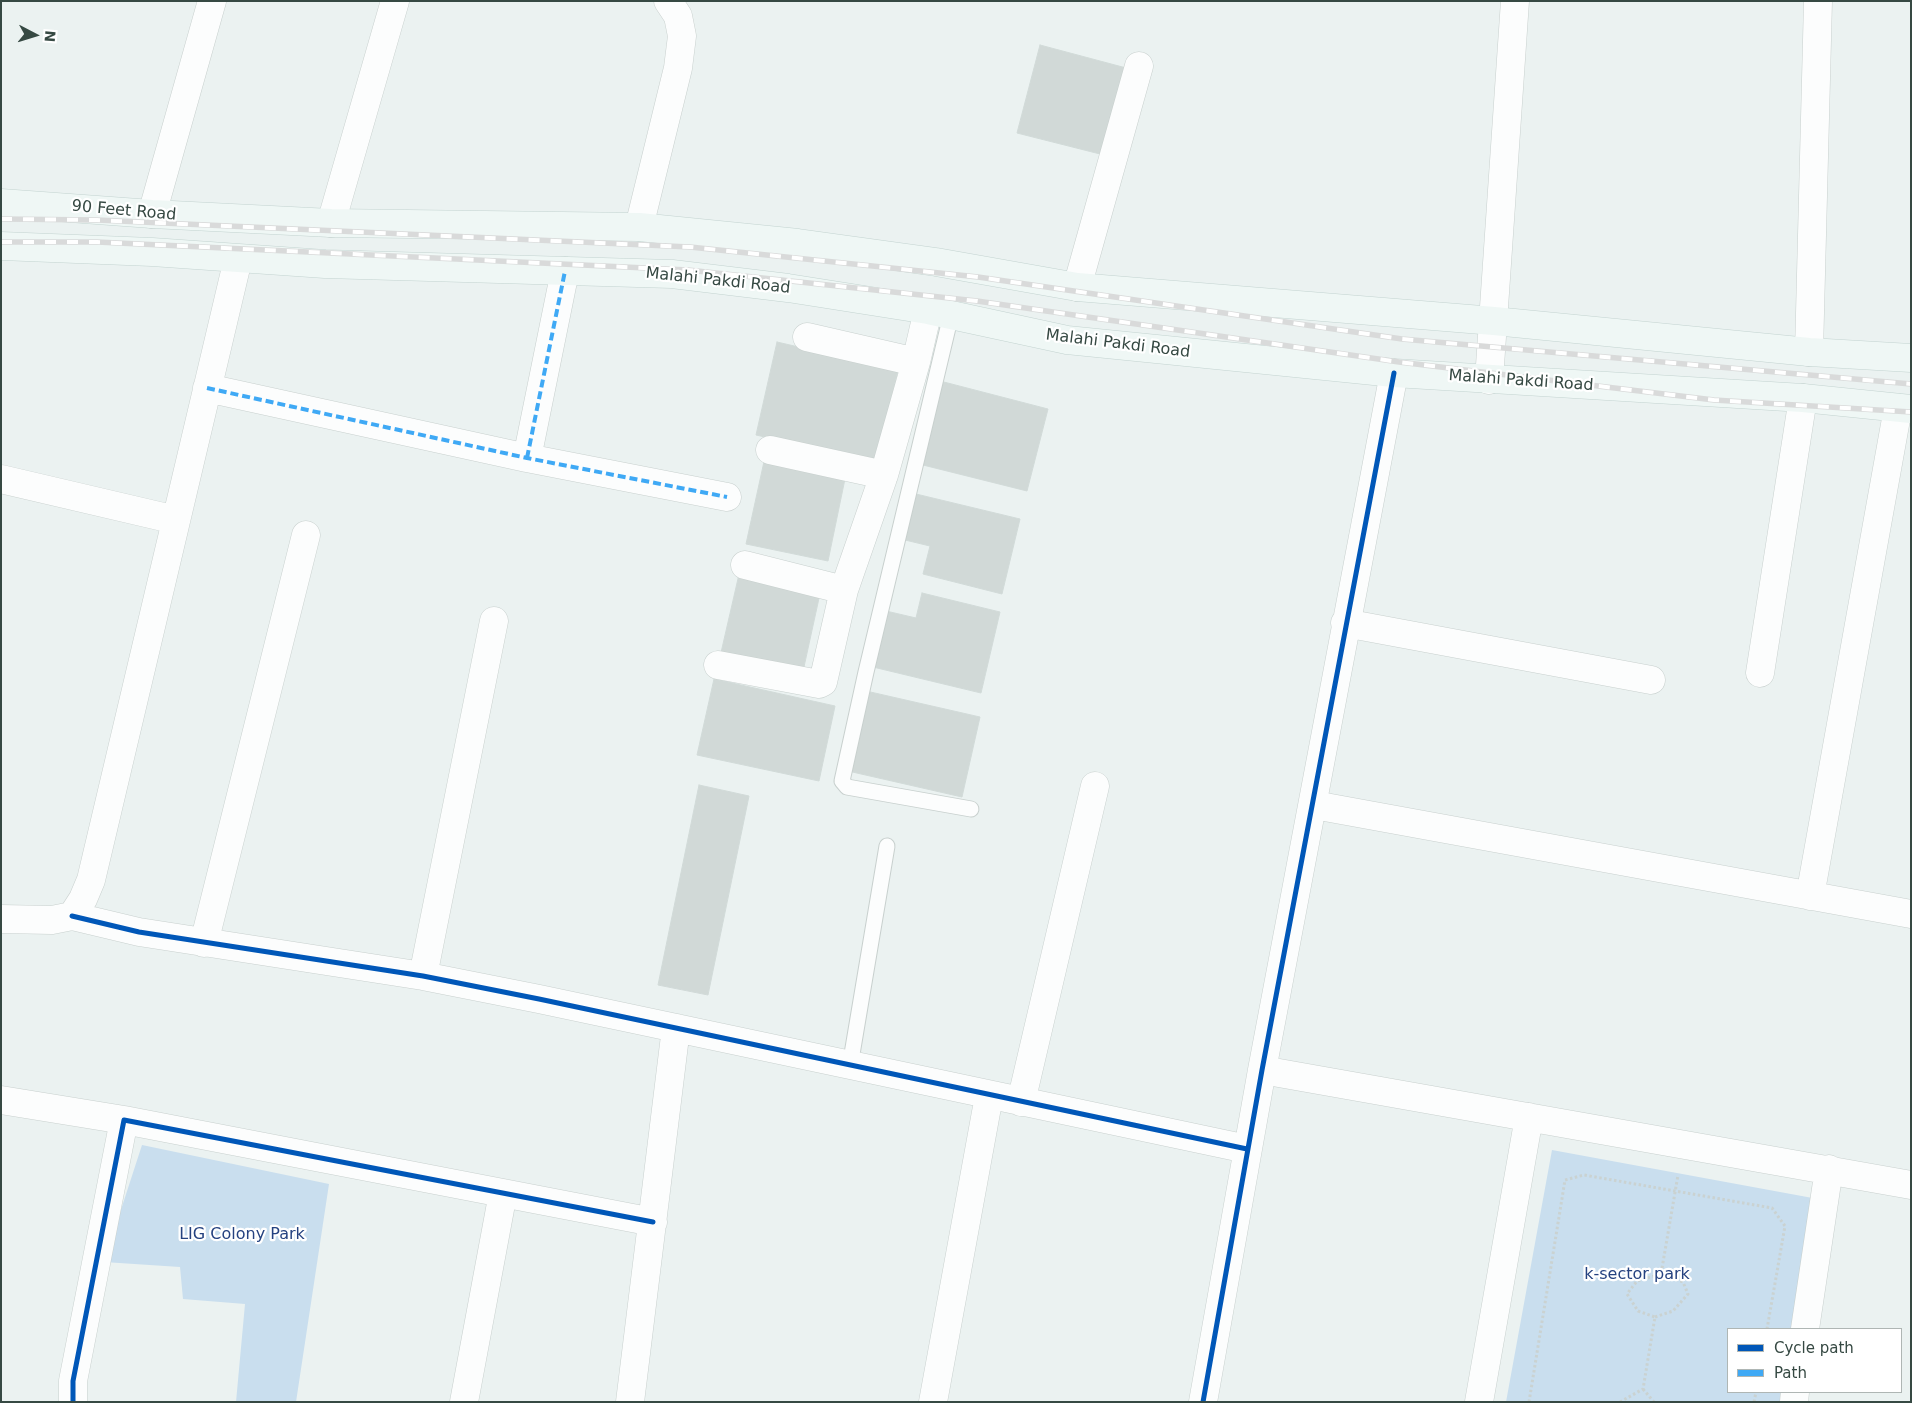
<!DOCTYPE html>
<style>
body{margin:0}
#map{position:relative;width:1912px;height:1403px;overflow:hidden;background:#ebf2f1;font-family:"DejaVu Sans",sans-serif}
canvas{display:block}
.frame{position:absolute;inset:0;border:2px solid #364943;pointer-events:none}
.legend{position:absolute;left:1727px;top:1328px;width:175px;height:65px;box-sizing:border-box;background:#fff;border:1px solid #afb6b4;margin:0;padding:6px 9px;list-style:none;font-size:15px;color:#364943}
.legend li{display:flex;align-items:center;gap:10px;height:25px}
.legend b{width:25px;border:1px solid #afb6b4}
.north{position:absolute;left:10px;top:10px;width:50px;height:50px;-webkit-text-stroke:4px #fff;paint-order:stroke;rotate:95deg;font-size:14px;font-weight:700;line-height:20px;text-align:center;color:#364943}
.north::after{content:'';display:block;margin:auto;width:18px;height:22px;background:#364943;clip-path:polygon(50% 0,100% 100%,50% 72%,0 100%)}
</style>
<div id="map">
<canvas width="1912" height="1403"></canvas>
<div class="frame"></div>
<ul class="legend">
<li><b style="height:6px;background:#0057b8"></b>Cycle path</li>
<li><b style="height:6px;background:#3fa9f5"></b>Path</li>
</ul>
<div class="north">N</div>
</div>
<script>
const c = document.querySelector('canvas').getContext('2d');
c.lineJoin = 'round';
function fill(path, color) {
  c.fillStyle = color;
  c.fill(path, 'evenodd');
}
function toPath(rows) {
  const path = new Path2D();
  for (const r of rows) {
    path.moveTo(r[0], r[1]);
    for (let i = 2; i < r.length; i += 2) path.lineTo(r[i], r[i + 1]);
  }
  return path;
}
function trace(path, color, width, dash) {
  c.strokeStyle = color;
  c.lineWidth = width;
  c.lineCap = dash ? 'butt' : 'round';
  c.setLineDash(dash || []);
  c.stroke(path);
}
function write(font, color, halo, rows, align = 'center') {
  c.font = font + ' "DejaVu Sans",sans-serif';
  c.lineWidth = 4.5;
  c.setLineDash([]);
  c.textBaseline = 'middle';
  c.strokeStyle = halo;
  c.fillStyle = color;
  for (const [text, x, y, turn = 0] of rows) {
    c.save();
    c.translate(x, y);
    c.rotate((+turn || 0) * Math.PI / 180);
    c.textAlign = isNaN(turn) ? turn : align;
    if (halo) c.strokeText(text, 0, 0);
    c.fillText(text, 0, 0);
    c.restore();
  }
}
const green = toPath([
 [142,1145,329,1184,296,1402,236,1402,245,1304,183,1299,180,1267,104,1262],
 [1552,1150,1818,1199,1794,1329,1728,1329,1728,1392,1782,1392,1781,1402,1506,1402]
]);
const building = toPath([
 [1040,45,1130,69,1108,156,1017,133,1040,45],
 [777,342,898,370,876,462,756,435,777,342],
 [940,381,1048,409,1027,491,919,464,940,381],
 [765,457,846,474,828,561,746,544,765,457],
 [916,494,1020,519,1002,594,923,574,930,546,905,540,916,494],
 [740,570,821,589,802,676,720,657,740,570],
 [922,593,1000,612,981,693,873,667,886,611,916,618,922,593],
 [714,679,835,706,819,781,697,755,714,679],
 [866,691,980,717,962,797,848,771,866,691],
 [699,785,749,796,708,995,658,985,699,785]
]);
const path = toPath([
 [1655,1317,1673,1311,1688,1294,1683,1282,1661,1274],
 [1643,1389,1654,1402],
 [1529,1402,1565,1180,1584,1175,1772,1208,1785,1226,1767,1329],
 [1620,1402,1643,1389,1655,1317,1638,1311,1627,1294,1637,1281,1661,1274,1678,1175],
 [1754,1402,1756,1392]
]);
const service = toPath([
 [951,315,866,672,842,781,847,787,971,809],
 [850,1066,887,846]
]);
const minor = toPath([
 [152,214,212,1],
 [331,223,395,1],
 [639,227,678,68,682,36,678,16,668,1],
 [1077,287,1139,66],
 [807,337,916,362],
 [1809,352,1818,1],
 [1489,380,1515,1],
 [207,388,527,458,727,497],
 [770,450,884,475],
 [527,458,565,271],
 [1,479,176,520],
 [745,565,844,590],
 [1345,623,1651,680],
 [718,665,819,684,823,682,844,590,884,475,916,362,928,310],
 [1760,673,1803,398],
 [1314,805,1911,914],
 [1810,896,1898,408],
 [72,916,139,932,423,976,539,999,1247,1149],
 [1,919,52,920,72,916,83,899,91,880,238,259],
 [204,943,306,535],
 [423,976,494,621],
 [1262,1070,1911,1185],
 [1,1100,124,1120],
 [1021,1102,1095,786],
 [1805,1329,1829,1169],
 [73,1402,73,1381,124,1120,653,1222],
 [464,1402,503,1193],
 [630,1402,676,1028],
 [933,1402,989,1096],
 [1203,1402,1262,1070,1394,373],
 [1479,1402,1529,1117],
 [1794,1402,1795,1392]
]);
const secondary = toPath([
 [1,203,152,214,331,223,639,227,798,243,936,262,1077,287,1494,321,1809,352,1911,358],
 [1,246,152,252,325,264,672,274,788,288,928,310,1067,340,1394,373,1803,398,1911,409]
]);
const rail = toPath([
 [1,219,97,220,690,247,978,277,1402,339,1911,384],
 [1,242,97,242,688,270,977,301,1399,362,1714,400,1911,412]
]);
const quiet = toPath([
 [207,388,527,458,727,497],
 [527,458,565,271]
]);
const cycleway = toPath([
 [72,916,139,932,423,976,539,999,1247,1149],
 [73,1402,73,1381,124,1120,653,1222],
 [1203,1402,1262,1070,1394,373]
]);
const streetNames = [
 ["90 Feet Road",124,211,5],
 ["Malahi Pakdi Road",718,281,6],
 ["Malahi Pakdi Road",1118,344,7],
 ["Malahi Pakdi Road",1521,381,4]
];
const parkNames = [
 ["LIG Colony Park",242,1235],
 ["k-sector park",1637,1275]
];
fill(green, '#c9deee');
fill(building, '#d1d9d7');
trace(building, '#d1dad8', 1);
trace(service, '#c8d0ce', 17);
trace(minor, '#c8d0ce', 29);
trace(secondary, '#c3d3d0', 29);
trace(path, '#cad2d1', 3, [2.5, 2.5]);
trace(service, '#fcfdfd', 15);
trace(minor, '#fcfdfd', 28);
trace(secondary, '#eff7f5', 28);
trace(rail, '#d9dada', 5.5);
trace(rail, '#fff', 4, [11]);
trace(quiet, '#3fa9f5', 4, [8, 4]);
trace(cycleway, '#0057b8', 5);
write('16px', '#364943', '#fff', streetNames);
write('16px', '#254280', '#fff', parkNames);
</script>
